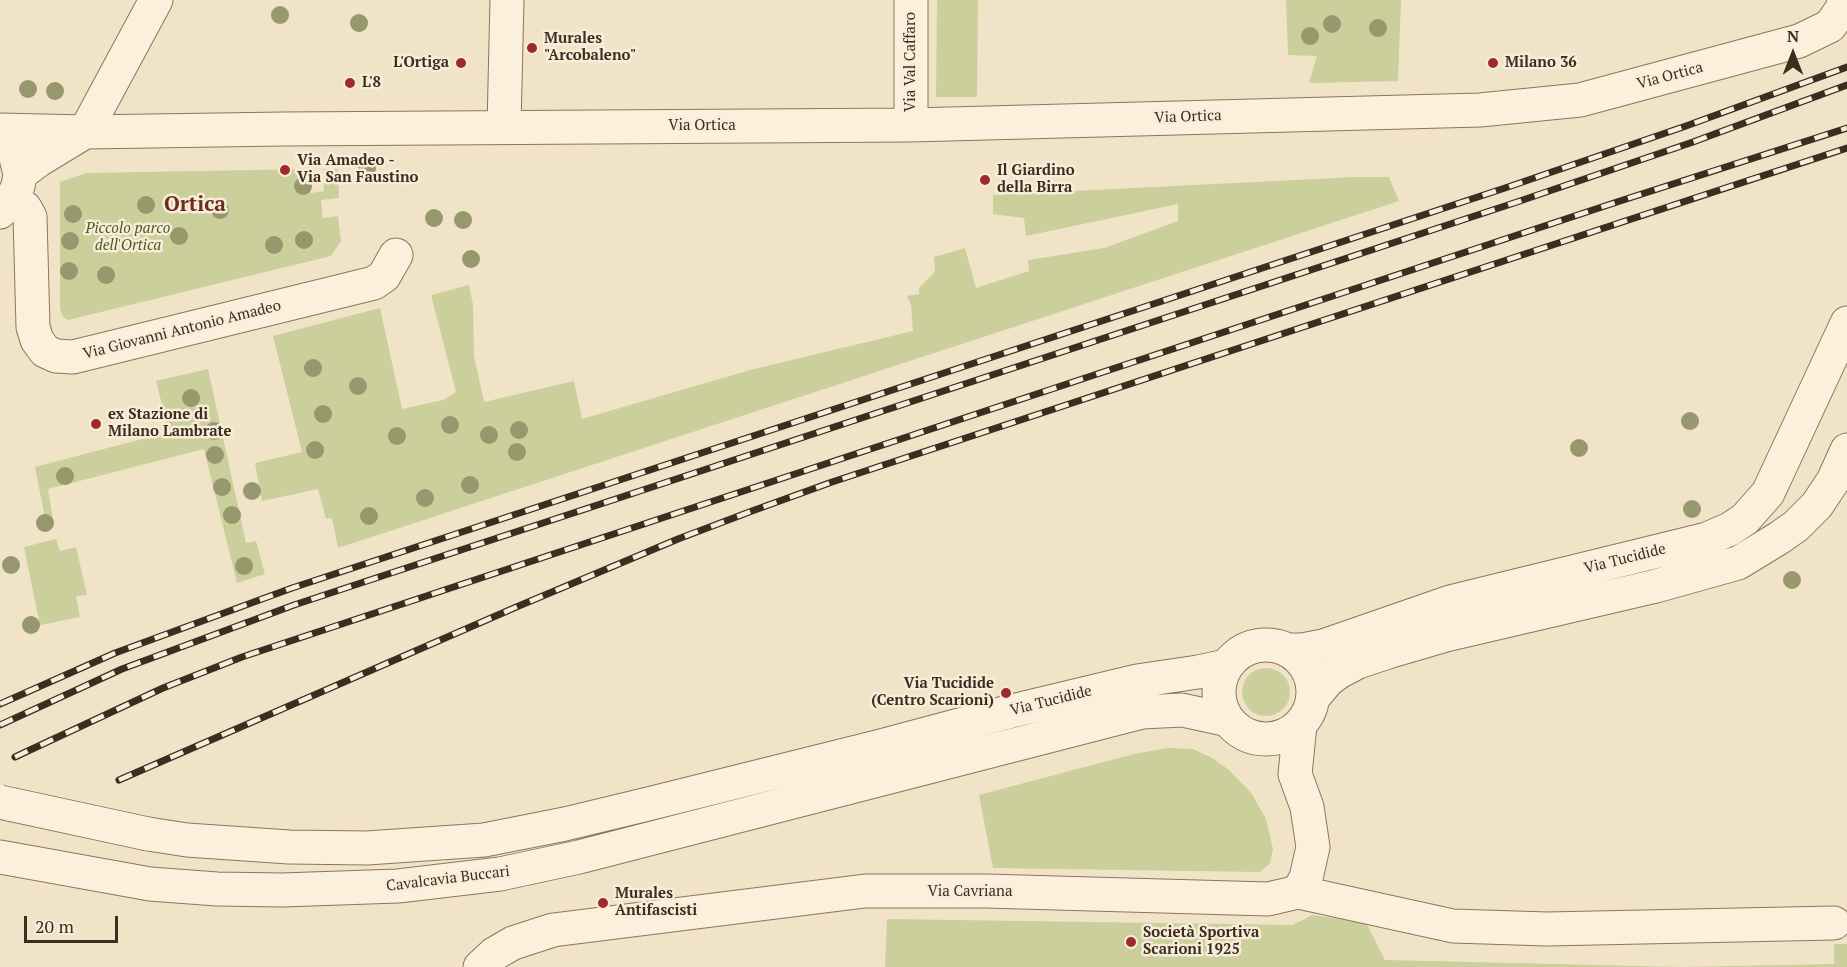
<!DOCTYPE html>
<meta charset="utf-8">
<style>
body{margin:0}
#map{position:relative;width:1847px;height:967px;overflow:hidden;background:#f0e3c7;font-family:"PT Serif",serif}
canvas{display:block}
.north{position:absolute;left:1763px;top:24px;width:60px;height:60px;-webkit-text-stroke:4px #f7edd8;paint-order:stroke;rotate:0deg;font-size:16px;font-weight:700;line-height:24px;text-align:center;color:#3d2d20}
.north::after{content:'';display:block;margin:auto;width:21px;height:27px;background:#3d2d20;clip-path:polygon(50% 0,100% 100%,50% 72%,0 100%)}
.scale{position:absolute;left:24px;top:916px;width:94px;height:27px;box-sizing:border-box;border:3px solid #3d2d20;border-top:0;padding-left:8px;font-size:18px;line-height:21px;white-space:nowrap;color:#3d2d20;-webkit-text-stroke:4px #f7edd8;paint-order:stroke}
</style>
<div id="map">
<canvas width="1847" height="967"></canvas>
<div class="north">N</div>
<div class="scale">20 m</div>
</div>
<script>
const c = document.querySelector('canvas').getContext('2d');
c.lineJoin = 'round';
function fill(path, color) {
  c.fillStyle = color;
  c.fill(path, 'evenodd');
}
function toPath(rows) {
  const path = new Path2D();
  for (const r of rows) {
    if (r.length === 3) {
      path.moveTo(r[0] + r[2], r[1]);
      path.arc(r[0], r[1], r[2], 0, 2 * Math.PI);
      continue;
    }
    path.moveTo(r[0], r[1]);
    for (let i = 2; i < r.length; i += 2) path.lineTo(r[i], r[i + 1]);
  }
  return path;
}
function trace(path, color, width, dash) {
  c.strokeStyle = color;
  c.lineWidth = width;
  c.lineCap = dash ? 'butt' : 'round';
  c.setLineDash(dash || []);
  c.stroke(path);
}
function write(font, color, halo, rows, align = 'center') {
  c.font = font + ' "PT Serif",serif';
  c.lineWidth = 5;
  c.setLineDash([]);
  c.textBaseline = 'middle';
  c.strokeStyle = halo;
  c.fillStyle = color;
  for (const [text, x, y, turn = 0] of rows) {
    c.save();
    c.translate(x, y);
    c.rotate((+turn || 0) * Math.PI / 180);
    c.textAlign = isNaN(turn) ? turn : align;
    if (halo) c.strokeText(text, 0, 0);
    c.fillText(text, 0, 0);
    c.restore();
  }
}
const green = toPath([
 [937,0,978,0,977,97,936,97],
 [1286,0,1401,0,1398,81,1309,83,1317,56,1288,55],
 [310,169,311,193,324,191,324,169,338,169,339,198,321,200,323,218,338,216,341,241,331,256,68,320,63,317,60,309,60,182,87,173],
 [1356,177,1389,177,1399,201,338,548,332,518,326,519,318,489,262,501,255,463,302,452,273,336,380,308,402,409,443,400,456,392,431,295,469,285,473,305,474,356,484,402,574,381,582,419,750,370,913,331,911,305,907,296,919,294,919,288,935,272,934,257,965,248,976,288,1029,271,1028,260,1104,248,1178,221,1178,204,1026,236,1024,218,993,214,993,195],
 [208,369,246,543,256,541,265,574,237,583,204,449,48,489,54,526,47,528,35,467,169,432,156,381],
 [56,539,60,551,76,547,87,595,76,596,80,617,40,625,24,547],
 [1266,692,24],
 [1168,748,1193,749,1212,758,1229,770,1252,794,1266,819,1273,849,1270,863,1260,872,993,868,979,795,1134,754],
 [1312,915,1366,923,1385,960,1681,967,1834,964,1834,944,1847,944,1847,967,885,967,887,919,1293,925]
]);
const minor = toPath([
 [911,0,911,125],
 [504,127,507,0],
 [0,130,85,132,283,129,911,125,1480,110,1580,100,1799,41,1830,26,1842,9,1844,0],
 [85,132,156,0],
 [0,137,15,154,20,174,18,186,12,199,0,212],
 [20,174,39,160,85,132],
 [12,199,25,208,30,217,33,327,37,340,45,351,56,356,73,357,374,283,384,276,396,255],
 [1266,692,47],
 [1288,650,1302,650,1323,646,1450,602,1707,539,1730,529,1745,519,1768,493,1847,323],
 [1313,698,1328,680,1339,672,1358,662,1388,652,1446,635,1656,586,1738,563,1779,538,1796,526,1817,505,1833,481,1847,450],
 [148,834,187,840,289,847,367,848,484,840,565,824,648,804,877,747,1012,711,1137,681,1198,672,1226,666],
 [0,857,150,884,217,889,282,890,398,886,500,874,579,857,1142,712,1182,710,1228,720],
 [1298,892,1306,878,1313,847,1307,807,1295,774,1300,725],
 [480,967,494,954,513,943,553,930,865,891,986,891,1268,899,1298,892,1453,926,1547,929,1834,923]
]);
const rail = toPath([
 [0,704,115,653,292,588,1505,188,1686,126,1847,67],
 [0,725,122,669,294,605,1514,203,1693,142,1847,85],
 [15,757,163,688,242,657,1620,201,1847,128],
 [119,780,514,608,678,539,752,511,832,482,1847,148]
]);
const minorBridge = toPath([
 [0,802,148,834]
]);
const trees = [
 [280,15],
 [359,23],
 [1332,24],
 [1378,28],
 [1310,36],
 [28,89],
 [55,91],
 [367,169],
 [303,186],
 [146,205],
 [220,210],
 [73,214],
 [434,218],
 [463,220],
 [179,236],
 [304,240],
 [70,241],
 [274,245],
 [471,259],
 [69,271],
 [106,275],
 [313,368],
 [358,386],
 [191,398],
 [323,414],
 [1690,421],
 [450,425],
 [519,430],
 [214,431],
 [489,435],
 [397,436],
 [1579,448],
 [315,450],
 [517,452],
 [215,455],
 [65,476],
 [470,485],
 [222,487],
 [252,491],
 [425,498],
 [1692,509],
 [232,515],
 [369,516],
 [45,523],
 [11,565],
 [244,566],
 [1792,580],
 [31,625]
];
const markers = [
 [532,48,6,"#9e2a2d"],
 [461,63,6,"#9e2a2d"],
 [1493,63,6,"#9e2a2d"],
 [350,83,6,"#9e2a2d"],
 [285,170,6,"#9e2a2d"],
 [985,180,6,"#9e2a2d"],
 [96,424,6,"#9e2a2d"],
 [1006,693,6,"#9e2a2d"],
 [603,903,6,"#9e2a2d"],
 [1131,942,6,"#9e2a2d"]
];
const poiNames = [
 ["Murales",544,39],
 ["\"Arcobaleno\"",544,56],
 ["L'Ortiga",449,63,"right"],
 ["Milano 36",1505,63],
 ["L'8",362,83],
 ["Via Amadeo -",297,161],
 ["Via San Faustino",297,178],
 ["Il Giardino",997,171],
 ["della Birra",997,188],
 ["ex Stazione di",108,415],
 ["Milano Lambrate",108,432],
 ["Via Tucidide",994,684,"right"],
 ["(Centro Scarioni)",994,701,"right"],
 ["Murales",615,894],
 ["Antifascisti",615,911],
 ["Società Sportiva",1143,933],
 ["Scarioni 1925",1143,950]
];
const streetNames = [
 ["Via Val Caffaro",911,62,-90],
 ["Via Ortica",1670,76,-15],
 ["Via Ortica",1188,117,-2],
 ["Via Ortica",702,126],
 ["Via Giovanni Antonio Amadeo",182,330,-14],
 ["Via Tucidide",1625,559,-14],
 ["Via Tucidide",1051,701,-14],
 ["Cavalcavia Buccari",448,879,-7],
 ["Via Cavriana",970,892]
];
const parkNames = [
 ["Piccolo parco",128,229],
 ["dell'Ortica",128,246]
];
const districtNames = [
 ["Ortica",195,205]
];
fill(green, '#cacf9b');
trace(minor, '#8d755c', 35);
trace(minor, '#faf0db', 33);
trace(rail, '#3d2d20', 7);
trace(rail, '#f7edd8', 4.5, [14]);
trace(minorBridge, '#8d755c', 35, []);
trace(minorBridge, '#faf0db', 33);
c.fillStyle = '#97986e';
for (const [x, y] of trees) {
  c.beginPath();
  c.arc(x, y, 9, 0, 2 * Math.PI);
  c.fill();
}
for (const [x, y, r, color] of markers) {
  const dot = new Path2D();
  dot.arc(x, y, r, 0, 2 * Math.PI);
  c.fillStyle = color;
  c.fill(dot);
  trace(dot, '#f7edd8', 2);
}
write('bold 15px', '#3d2d20', '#f7edd8', poiNames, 'left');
write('15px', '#3d2d20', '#f7edd8', streetNames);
write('italic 15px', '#4e5a26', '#f7edd8', parkNames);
write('bold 21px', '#6b2c1e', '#f7edd8', districtNames);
</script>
